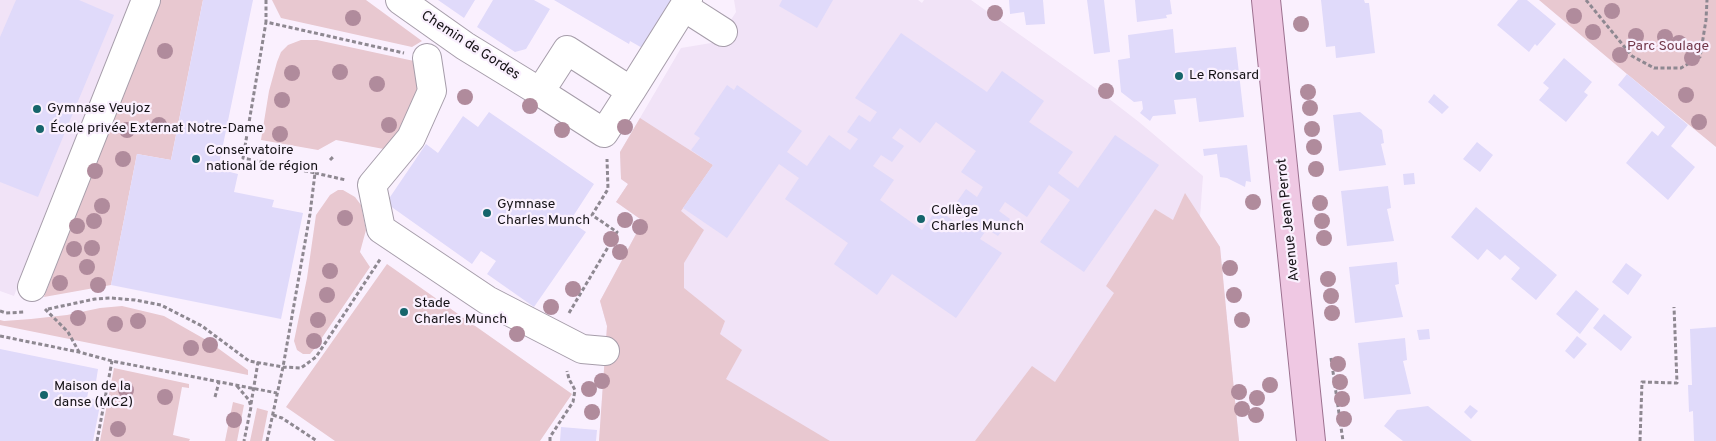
<!DOCTYPE html>
<meta charset="utf-8">
<style>
body{margin:0}
canvas{display:block;background:#faf0fe}
</style>
<canvas width="1716" height="441"></canvas>
<script>
const c = document.querySelector('canvas').getContext('2d');
c.lineJoin = 'round';
function fill(path, color) {
  c.fillStyle = color;
  c.fill(path, 'evenodd');
}
function toPath(rows) {
  const path = new Path2D();
  for (const r of rows) {
    path.moveTo(r[0], r[1]);
    for (let i = 2; i < r.length; i += 2) path.lineTo(r[i], r[i + 1]);
  }
  return path;
}
function trace(path, color, width, dash) {
  c.strokeStyle = color;
  c.lineWidth = width;
  c.lineCap = dash ? 'butt' : 'round';
  c.setLineDash(dash || []);
  c.stroke(path);
}
function write(font, color, halo, rows, align = 'center') {
  c.font = font + ' Overpass,sans-serif';
  c.lineWidth = 4.5;
  c.setLineDash([]);
  c.textBaseline = 'middle';
  c.strokeStyle = halo;
  c.fillStyle = color;
  for (const [text, x, y, turn = 0] of rows) {
    c.save();
    c.translate(x, y);
    c.rotate((+turn || 0) * Math.PI / 180);
    c.textAlign = isNaN(turn) ? turn : align;
    if (halo) c.strokeText(text, 0, 0);
    c.fillText(text, 0, 0);
    c.restore();
  }
}
const built = toPath([
 [0,0,133,0,52,196,14,296,0,291],
 [734,0,918,0,922,3,924,0,971,0,1095,88,1139,122,1203,176,1200,217,1220,247,1239,441,599,441,607,326,600,301,643,221,616,202,628,184,621,179,620,152,681,48,717,42,736,12]
]);
const green = toPath([
 [158,0,203,0,171,160,137,154,111,285,44,297],
 [272,0,366,0,422,41,412,47,281,18],
 [1539,0,1716,0,1716,147,1627,74],
 [301,40,317,40,414,61,422,84,389,150,336,140,318,150,261,140,269,91,277,62,281,52,288,45],
 [640,118,713,165,681,211,704,230,684,263,684,288,725,321,720,334,742,350,726,379,830,441,599,441,607,326,600,301,643,221,616,202,628,184,621,179,620,152],
 [338,190,343,190,355,197,361,205,366,230,360,252,370,267,315,348,310,354,303,354,297,350,294,341,307,278,316,215,330,195],
 [1185,193,1220,247,1239,441,975,441,1032,366,1055,382,1114,293,1106,286,1155,209,1173,220],
 [387,264,572,394,540,441,335,441,286,407],
 [122,306,164,316,208,341,248,370,248,375,0,325,0,320,4,321,31,319,67,315,100,308],
 [114,368,189,384,189,388,182,387,173,435,190,439,189,441,100,441],
 [233,402,244,405,237,441,225,441],
 [257,408,268,411,262,441,250,441]
]);
const building = toPath([
 [16,0,79,0,114,15,38,197,0,182,0,37],
 [203,0,253,0,218,169,238,174,234,192,274,200,272,207,303,213,281,319,111,285,137,154,171,160,176,135,175,129,178,125],
 [438,0,475,0,464,18],
 [493,0,534,0,550,9,526,49,515,52,477,27],
 [554,0,673,0,644,49,630,41,629,44],
 [782,0,833,0,817,28,779,6],
 [1009,0,1043,0,1045,24,1026,25,1024,12,1010,14],
 [1087,0,1104,0,1110,52,1094,54],
 [1135,0,1170,0,1172,14,1166,15,1167,18,1137,22],
 [1321,0,1364,0,1365,3,1369,3,1375,53,1336,58,1335,46,1326,47],
 [1518,0,1527,0,1556,24,1537,46,1535,44,1529,52,1497,25],
 [1173,29,1175,53,1236,47,1244,117,1199,122,1196,98,1174,100,1176,114,1153,116,1150,121,1140,113,1143,109,1142,101,1134,102,1121,92,1118,60,1130,58,1128,35],
 [901,33,987,92,1002,71,1044,101,1029,122,1073,152,1058,173,1078,188,1115,135,1159,165,1084,272,1040,242,1070,200,1049,185,1027,217,1005,202,999,211,1010,219,998,236,987,229,980,239,1002,253,956,318,892,274,877,295,834,264,848,243,785,199,799,178,779,164,727,238,683,208,713,165,691,150,700,138,694,134,727,85,734,90,737,85,802,131,787,152,807,166,829,135,850,150,858,139,847,132,859,115,870,122,877,112,855,98],
 [936,122,976,151,961,172,983,187,977,197,966,189,954,206,965,214,958,224,937,209,922,230,880,200,894,180,873,166,881,155,892,162,904,146,892,138,900,128,920,143],
 [1564,58,1592,82,1584,92,1588,95,1566,122,1539,100,1549,88,1543,83],
 [1627,74,1688,125,1671,146,1695,167,1668,200,1626,163,1652,131,1658,136,1665,127,1618,85],
 [1434,94,1449,107,1442,114,1428,102],
 [489,112,594,184,570,221,586,232,534,307,487,274,496,261,481,251,472,264,386,203,426,144,438,153,463,116,478,127],
 [1360,112,1382,130,1384,143,1381,144,1386,165,1339,171,1333,115],
 [1477,142,1493,155,1480,172,1463,159],
 [1247,145,1251,182,1246,181,1245,187,1227,178,1220,177,1217,154,1204,156,1203,149],
 [1414,173,1415,184,1404,185,1403,174],
 [1388,186,1391,208,1387,209,1394,241,1347,246,1341,191],
 [1476,207,1557,275,1536,300,1511,279,1520,268,1505,255,1500,260,1487,249,1478,260,1451,237],
 [1397,262,1399,284,1395,285,1403,317,1355,323,1349,267],
 [1626,263,1642,275,1628,295,1612,282],
 [1576,290,1599,309,1580,334,1556,314],
 [1604,314,1632,337,1621,351,1593,328],
 [1716,327,1716,441,1694,441,1693,411,1689,412,1688,385,1692,385,1690,329],
 [1429,329,1430,339,1419,340,1417,330],
 [1577,336,1587,344,1574,359,1565,351],
 [1405,338,1407,360,1403,361,1411,394,1364,399,1358,343],
 [0,349,98,369,95,388,89,387,87,398,101,400,93,441,0,441],
 [1470,405,1478,411,1471,419,1464,412],
 [1428,406,1472,441,1403,441,1384,426,1397,410],
 [561,427,597,430,596,441,560,441]
]);
const path = toPath([
 [266,0,266,22],
 [1586,0,1632,56,1654,68,1681,68,1700,57,1706,20,1707,0],
 [330,160,334,156],
 [315,173,346,180],
 [45,309,68,332,79,352],
 [48,309,95,299,111,298,135,300,161,305,202,326,249,361,283,367,301,368,316,357,381,258],
 [0,311,6,313,24,312],
 [569,313,617,232,592,215,608,189,607,159],
 [0,336,79,352,112,361,277,393],
 [1331,358,1343,441],
 [237,386,249,400,251,407,244,441],
 [215,397,219,382],
 [251,404,258,362],
 [273,415,282,418,317,441],
 [97,441,112,361],
 [267,441,283,367,310,214,315,173,243,158,266,22,404,53],
 [550,441,550,437,573,402,575,390,569,379,567,371],
 [1640,441,1642,382,1677,383,1674,307]
]);
const minor = toPath([
 [400,0,465,46,540,92],
 [684,7,723,32],
 [567,50,631,91,604,133,540,92,567,50],
 [427,58,432,91,411,138,372,185,381,229,487,300,582,349,605,351],
 [631,91,688,0],
 [32,287,146,0]
]);
const major = toPath([
 [1266,0,1311,441]
]);
const trees = [
 [1612,11],
 [995,13],
 [1574,16],
 [353,18],
 [1301,24],
 [1593,32],
 [1636,36],
 [1665,37],
 [1679,43],
 [165,51],
 [1620,55],
 [1692,58],
 [340,72],
 [292,73],
 [377,84],
 [1106,91],
 [1308,92],
 [1686,95],
 [465,97],
 [282,100],
 [530,106],
 [1310,108],
 [1699,122],
 [159,125],
 [389,125],
 [625,127],
 [1312,129],
 [127,130],
 [562,130],
 [280,134],
 [1314,147],
 [123,159],
 [1316,169],
 [95,171],
 [1253,202],
 [1320,203],
 [102,206],
 [345,218],
 [625,220],
 [94,221],
 [1322,221],
 [77,226],
 [640,227],
 [1324,238],
 [611,239],
 [92,248],
 [74,249],
 [620,252],
 [87,267],
 [1230,268],
 [330,271],
 [1328,279],
 [60,283],
 [98,285],
 [573,289],
 [327,295],
 [1234,295],
 [1331,296],
 [551,307],
 [1332,313],
 [78,318],
 [318,320],
 [1242,320],
 [138,321],
 [115,324],
 [517,334],
 [314,341],
 [210,345],
 [191,348],
 [1338,364],
 [602,381],
 [1340,382],
 [1270,385],
 [589,389],
 [126,390],
 [1239,392],
 [165,397],
 [1257,398],
 [1342,399],
 [1242,409],
 [592,412],
 [1256,415],
 [1344,419],
 [234,420],
 [118,429]
];
const markers = [
 [1179,76,5,"#16656b"],
 [37,109,5,"#16656b"],
 [40,129,5,"#16656b"],
 [196,159,5,"#16656b"],
 [487,213,5,"#16656b"],
 [921,219,5,"#16656b"],
 [404,312,5,"#16656b"],
 [44,395,5,"#16656b"]
];
const streetNames = [
 ["Chemin de Gordes",470,46,33],
 ["Avenue Jean Perrot",1289,220,-96]
];
const parkNames = [
 ["Parc Soulage",1668,47]
];
const poiNames = [
 ["Le Ronsard",1189,76],
 ["Gymnase Veujoz",47,109],
 ["École privée Externat Notre-Dame",50,129],
 ["Conservatoire",206,151],
 ["national de région",206,167],
 ["Gymnase",497,205],
 ["Charles Munch",497,221],
 ["Collège",931,211],
 ["Charles Munch",931,227],
 ["Stade",414,304],
 ["Charles Munch",414,320],
 ["Maison de la",54,387],
 ["danse (MC2)",54,403]
];
fill(built, '#f1e3f7');
fill(green, '#e8c8d0');
fill(building, '#e0dafa');
trace(minor, '#a69daa', 30);
trace(major, '#9c708f', 30);
trace(path, '#8e8891', 3, [4, 2.5]);
trace(minor, '#fff', 28);
trace(major, '#efc8e3', 28);
c.fillStyle = '#b08b9c';
for (const [x, y] of trees) {
  c.beginPath();
  c.arc(x, y, 8, 0, 2 * Math.PI);
  c.fill();
}
for (const [x, y, r, color] of markers) {
  const dot = new Path2D();
  dot.arc(x, y, r, 0, 2 * Math.PI);
  c.fillStyle = color;
  c.fill(dot);
  trace(dot, '#faf0fe', 2);
}
write('14px', '#141115', '#faf0fe', streetNames);
write('14px', '#73394b', '#faf0fe', parkNames);
write('14px', '#141115', '#faf0fe', poiNames, 'left');
</script>
